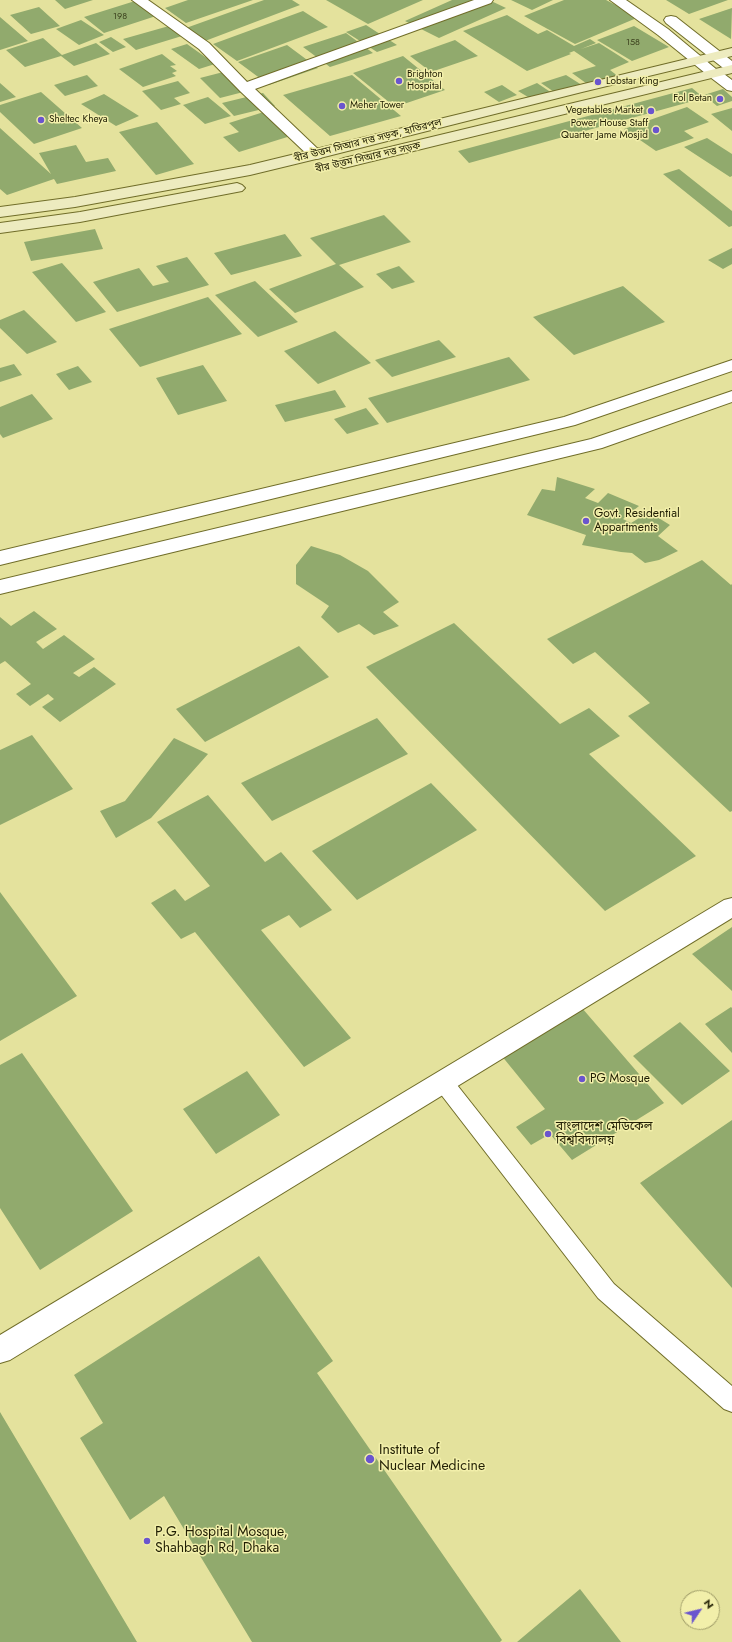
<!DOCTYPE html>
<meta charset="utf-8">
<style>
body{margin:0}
#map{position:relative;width:732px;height:1642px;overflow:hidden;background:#e4e29d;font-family:Jost,sans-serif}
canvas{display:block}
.north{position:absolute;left:680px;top:1590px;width:40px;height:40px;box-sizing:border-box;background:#f2efaa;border:1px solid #9e9b67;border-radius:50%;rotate:55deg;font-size:11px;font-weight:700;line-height:16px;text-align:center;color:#201e03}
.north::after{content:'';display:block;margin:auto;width:14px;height:18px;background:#6a55ce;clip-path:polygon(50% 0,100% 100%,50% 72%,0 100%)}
</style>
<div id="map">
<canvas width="732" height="1642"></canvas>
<div class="north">N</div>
</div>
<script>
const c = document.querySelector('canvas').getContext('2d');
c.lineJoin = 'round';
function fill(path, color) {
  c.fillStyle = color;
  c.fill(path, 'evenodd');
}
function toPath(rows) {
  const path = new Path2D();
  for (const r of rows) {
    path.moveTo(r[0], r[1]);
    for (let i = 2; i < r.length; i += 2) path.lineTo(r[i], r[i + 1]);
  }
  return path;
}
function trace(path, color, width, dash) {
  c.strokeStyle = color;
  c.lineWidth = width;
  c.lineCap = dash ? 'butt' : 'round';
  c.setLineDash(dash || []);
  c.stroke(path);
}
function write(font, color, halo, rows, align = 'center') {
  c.font = font + ' Jost,"Noto Sans Bengali",sans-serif';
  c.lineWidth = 3;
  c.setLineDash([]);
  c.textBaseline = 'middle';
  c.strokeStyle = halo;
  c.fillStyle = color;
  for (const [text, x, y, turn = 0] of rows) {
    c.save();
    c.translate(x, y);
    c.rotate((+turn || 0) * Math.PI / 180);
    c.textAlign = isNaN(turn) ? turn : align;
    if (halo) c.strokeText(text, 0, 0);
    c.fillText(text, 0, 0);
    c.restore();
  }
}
const building = toPath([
 [55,0,93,0,65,9],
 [188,0,253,0,186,23,165,8],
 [264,0,292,0,300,5,205,41,186,28],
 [326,0,423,0,368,24],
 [452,0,489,0,506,8,439,38,405,21],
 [511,0,553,0,532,10],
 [564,0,606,0,639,17,575,44,524,16],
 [666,0,728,0,689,14],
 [135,1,156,16,104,33,84,17],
 [39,7,60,26,31,34,10,15],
 [732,8,731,39,699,19],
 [303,11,328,27,237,61,213,44],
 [507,15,538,34,547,30,574,46,590,39,596,43,581,49,599,43,629,62,610,70,619,77,590,86,572,73,596,66,574,51,569,53,571,54,527,71,463,31],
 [0,17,28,41,0,50],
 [81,20,104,35,79,45,56,29],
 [366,25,397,45,377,52,346,32],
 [169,26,182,36,136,50,123,39],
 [634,26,669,47,632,61,597,40],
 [346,33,373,53,330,67,303,47],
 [111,37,126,47,113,52,99,42],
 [43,38,62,55,96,43,110,54,74,66,61,56,25,67,6,50],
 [455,40,478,56,431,72,410,56],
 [187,44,215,64,199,69,171,49],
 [287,45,318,68,269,85,238,62],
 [162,54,176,65,170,66,177,71,172,73,176,76,143,87,119,69],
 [403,56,445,90,395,107,353,73],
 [235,69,255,89,220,98,200,78],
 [87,75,98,86,65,96,54,85],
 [352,75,401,116,330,136,283,95],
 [566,75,585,87,560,96,541,83],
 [178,81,190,93,174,98,181,104,161,110,142,91],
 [0,83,16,97,0,102],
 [537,83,552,93,533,100,518,91],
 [502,85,517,95,499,102,484,92],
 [692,88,704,98,469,163,458,151],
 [723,89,732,97,732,101,717,106,704,95],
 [41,92,82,128,34,144,0,112,0,105],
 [263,93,275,106,234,116,222,103],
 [104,94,139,116,116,126,81,104],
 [208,97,231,116,205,124,183,105],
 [687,107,709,122,684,131,694,138,656,151,624,129],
 [732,108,732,131,711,114],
 [270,110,297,134,239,152,223,137,239,132,229,123],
 [157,122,194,164,156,175,119,132],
 [0,128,51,174,39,153,76,145,86,162,108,158,116,171,57,184,54,179,7,195,0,189],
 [707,138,732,154,732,176,730,177,684,147],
 [679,169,732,211,732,226,729,227,663,174],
 [384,215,411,242,339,265,364,287,295,313,269,289,336,264,310,238],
 [95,229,103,249,31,261,24,242],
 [285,234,302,256,231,275,214,253],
 [732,248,732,264,723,269,708,260],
 [187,257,209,285,117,312,93,282,139,268,153,286,169,282,156,266],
 [62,263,106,312,76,322,32,272],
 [399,266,415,282,392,289,376,274],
 [255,281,298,322,258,337,215,295],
 [623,286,665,322,574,355,533,317],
 [208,297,242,334,140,367,109,329],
 [24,310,57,342,27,354,0,328,0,320],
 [335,331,371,363,318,384,284,351],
 [439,340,456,357,392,377,375,360],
 [509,357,530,380,387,423,368,398],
 [14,364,22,375,0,382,0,368],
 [203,365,227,401,178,415,156,378],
 [78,366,92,382,69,390,56,374],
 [335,390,346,407,285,422,275,405],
 [32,394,53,419,3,438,0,434,0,407],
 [366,408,379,424,347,434,334,419],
 [557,477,595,489,585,498,598,503,608,493,639,506,623,519,631,523,649,512,670,525,658,536,678,551,659,560,645,563,632,553,621,552,582,545,586,535,527,515,542,489,555,491],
 [311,546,340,555,368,571,399,602,383,612,399,626,374,635,359,624,338,633,321,617,329,606,296,584,296,565],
 [702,560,731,585,732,584,732,811,730,812,628,716,650,703,595,652,573,664,547,639],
 [34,611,57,629,36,642,43,649,64,635,95,659,73,673,79,677,94,667,116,684,60,722,42,707,54,699,48,694,30,706,16,694,31,684,5,661,0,664,0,617,11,626],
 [454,623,560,724,589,708,620,736,589,754,696,856,605,911,366,667],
 [299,646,329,677,205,742,176,709],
 [377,718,408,754,272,821,241,783],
 [32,735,73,789,0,825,0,750],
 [174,738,208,754,151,818,116,838,100,811,125,801],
 [431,783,477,830,357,900,312,851],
 [208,795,265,862,281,852,332,910,300,928,289,915,261,930,351,1038,304,1067,195,932,181,939,151,903,175,889,185,901,210,886,157,822],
 [0,892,77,996,0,1041],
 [732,927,732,991,692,954],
 [731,1007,732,1008,732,1053,705,1024],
 [582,1008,664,1103,572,1160,550,1134,531,1145,516,1127,545,1109,501,1055],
 [680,1022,730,1071,682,1105,633,1056],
 [22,1053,133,1211,40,1270,0,1208,0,1065],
 [247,1071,280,1115,216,1154,183,1109],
 [732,1120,732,1288,640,1183],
 [259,1256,333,1361,317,1373,502,1640,500,1642,252,1642,164,1496,130,1520,80,1438,103,1423,74,1375],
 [0,1412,137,1642,0,1642],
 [580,1589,621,1642,517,1642]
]);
const service = toPath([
 [443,1073,450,1076,614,1284,732,1386,732,1412,724,1409,598,1298,436,1088,433,1082,436,1076,443,1073]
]);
const minor = toPath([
 [132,0,148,0,209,43,247,82,474,0,493,0,491,3,255,89,321,152,323,155,321,158,316,159,311,158,240,91,199,49,132,0],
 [715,70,720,71,732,80,732,91,727,90,710,77,708,74,710,71,715,70],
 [732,360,732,371,575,425,0,565,0,551,564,417,732,360],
 [732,391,732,402,602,448,0,594,0,580,591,439,732,391],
 [732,898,732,918,10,1360,0,1363,0,1335,724,900,732,898]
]);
const tertiary = toPath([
 [610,0,626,0,668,29,722,74,720,77,715,78,710,77,658,35,610,0],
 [671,16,676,17,732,61,732,72,727,71,666,23,664,20,666,17,671,16]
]);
const secondary = toPath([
 [732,48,732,56,582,92,316,159,250,175,75,207,0,217,0,207,75,197,250,165,732,48],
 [732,65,732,73,344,168,339,166,336,163,339,160,344,158,732,65],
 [237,183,242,185,245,188,242,191,80,222,0,233,0,223,80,212,237,183]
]);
const markers = [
 [399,81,4,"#6a55ce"],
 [598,82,4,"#6a55ce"],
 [720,99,4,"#6a55ce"],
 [342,106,4,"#6a55ce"],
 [651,111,4,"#6a55ce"],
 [41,120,4,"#6a55ce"],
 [656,130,4,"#6a55ce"],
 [586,521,4,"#6a55ce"],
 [582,1079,4,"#6a55ce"],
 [548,1134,4,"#6a55ce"],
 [370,1459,5,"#6a55ce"],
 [147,1541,4,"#6a55ce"]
];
const farNumbernames = [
 ["198",120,17],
 ["158",633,43]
];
const farPoinames = [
 ["Brighton",407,75],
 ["Hospital",407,87],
 ["Lobstar King",606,82],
 ["Fol Betan",712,99,"right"],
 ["Meher Tower",350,106],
 ["Vegetables Market",643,111,"right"],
 ["Sheltec Kheya",49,120],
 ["Power House Staff",648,124,"right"],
 ["Quarter Jame Mosjid",648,136,"right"]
];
const farStreetnames = [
 ["বীর উত্তম সিআর দত্ত সড়ক, হাতিরপুল",368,141,-14],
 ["বীর উত্তম সিআর দত্ত সড়ক",368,158,-13]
];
const poiNames = [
 ["Govt. Residential",594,514],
 ["Appartments",594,528],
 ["PG Mosque",590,1079],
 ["বাংলাদেশ মেডিকেল",556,1127],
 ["বিশ্ববিদ্যালয়",556,1141]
];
const nearPoinames = [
 ["Institute of",379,1451],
 ["Nuclear Medicine",379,1467],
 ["P.G. Hospital Mosque,",155,1533],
 ["Shahbagh Rd, Dhaka",155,1549]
];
fill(building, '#91aa6d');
trace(service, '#706d29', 2);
trace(minor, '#706d29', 2);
trace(tertiary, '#706d29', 2);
trace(secondary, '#706d29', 2);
fill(service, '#fff');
fill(minor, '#fff');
fill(tertiary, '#fff');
fill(secondary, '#edebbf');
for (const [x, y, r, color] of markers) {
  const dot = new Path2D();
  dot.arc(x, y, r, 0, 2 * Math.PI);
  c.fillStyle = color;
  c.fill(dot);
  trace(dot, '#f2efaa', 1.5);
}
write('9px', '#3c411e', null, farNumbernames);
write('10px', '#201e03', '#f2efaa', farPoinames, 'left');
write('10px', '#201e03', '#f2efaa', farStreetnames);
write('12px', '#201e03', '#f2efaa', poiNames, 'left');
write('14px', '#201e03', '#f2efaa', nearPoinames, 'left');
</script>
